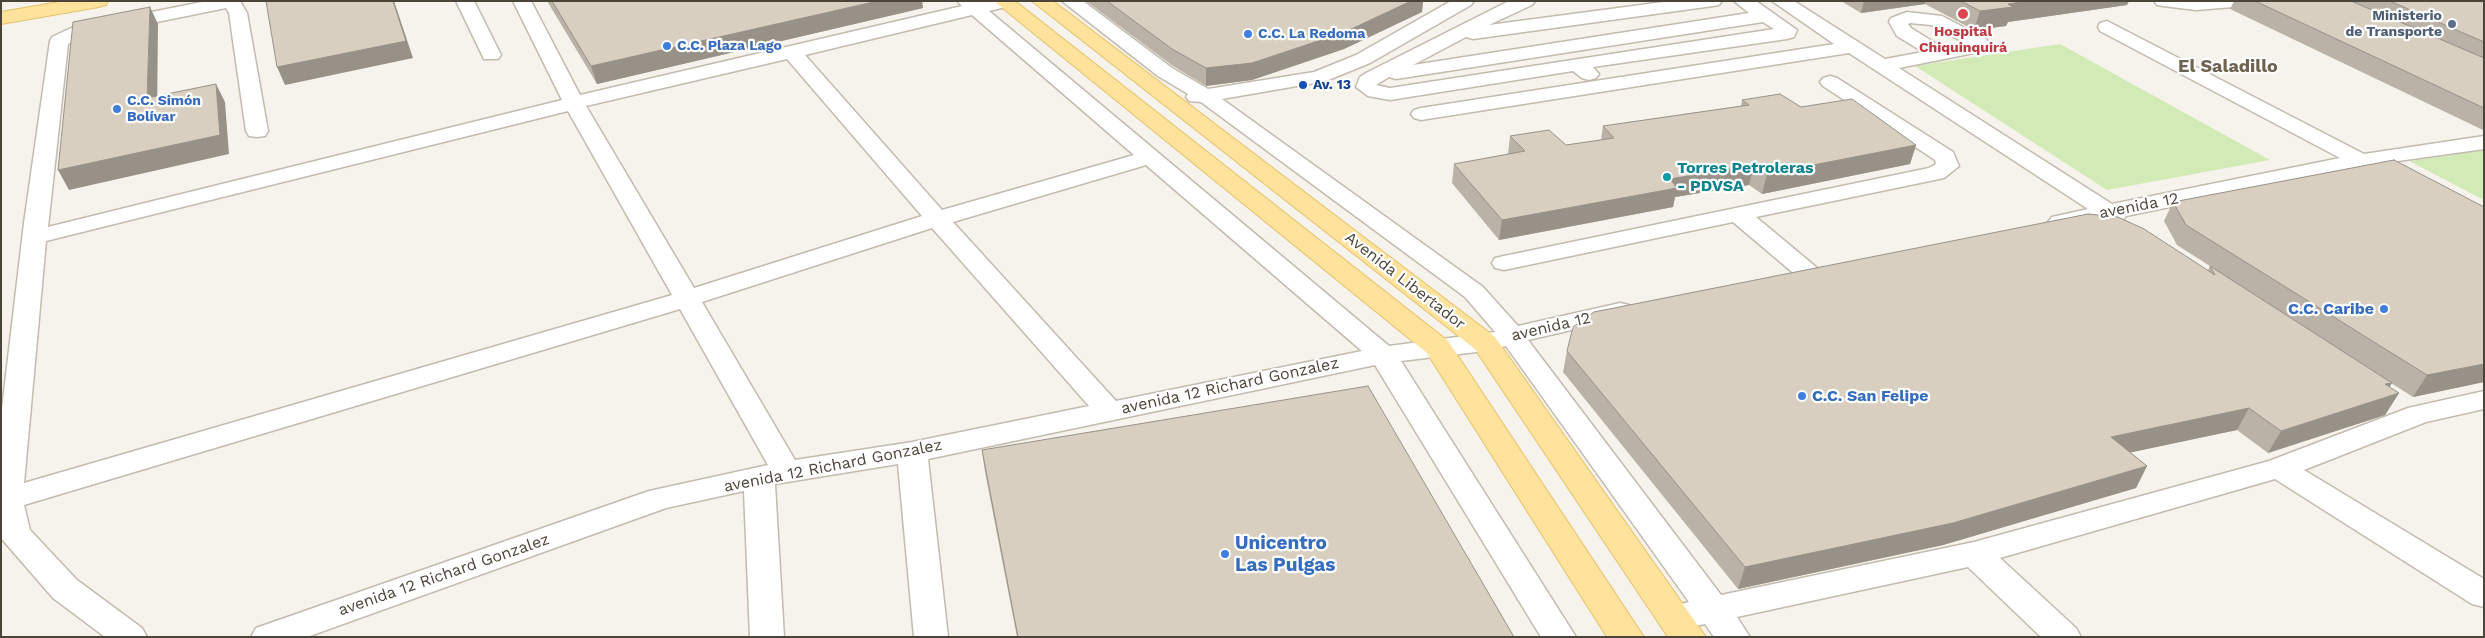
<!DOCTYPE html>
<meta charset="utf-8">
<style>
body{margin:0}
#map{position:relative;width:2485px;height:638px;overflow:hidden;background:#f6f3ec;font-family:"Work Sans",sans-serif}
canvas{display:block}
.frame{position:absolute;inset:0;border:2px solid #4b4439;pointer-events:none}
</style>
<div id="map">
<canvas width="2485" height="638"></canvas>
<div class="frame"></div>
</div>
<script>
const c = document.querySelector('canvas').getContext('2d');
c.lineJoin = 'round';
function fill(path, color) {
  c.fillStyle = color;
  c.fill(path, 'evenodd');
}
function toPath(rows) {
  const path = new Path2D();
  for (const r of rows) {
    path.moveTo(r[0], r[1]);
    for (let i = 2; i < r.length; i += 2) path.lineTo(r[i], r[i + 1]);
  }
  return path;
}
function trace(path, color, width, dash) {
  c.strokeStyle = color;
  c.lineWidth = width;
  c.lineCap = dash ? 'butt' : 'round';
  c.setLineDash(dash || []);
  c.stroke(path);
}
function write(font, color, halo, rows, align = 'center') {
  c.font = font + ' "Work Sans",sans-serif';
  c.lineWidth = 4.5;
  c.setLineDash([]);
  c.textBaseline = 'middle';
  c.strokeStyle = halo;
  c.fillStyle = color;
  for (const [text, x, y, turn = 0] of rows) {
    c.save();
    c.translate(x, y);
    c.rotate((+turn || 0) * Math.PI / 180);
    c.textAlign = isNaN(turn) ? turn : align;
    if (halo) c.strokeText(text, 0, 0);
    c.fillText(text, 0, 0);
    c.restore();
  }
}
const green = toPath([
 [2060,44,2270,160,2107,190,1915,66],
 [2484,150,2484,200,2411,162,2411,161]
]);
const minor = toPath([
 [207,1,240,1,247,13,268,131,265,136,257,137,249,136,246,131,229,13,226,8,83,37,68,44,48,227,562,100,513,1,531,1,580,95,962,6,957,1,1012,1,1010,6,989,11,1389,346,1495,332,1465,297,1201,102,1189,101,1186,97,1188,94,1158,76,1062,1,1083,1,1172,68,1208,89,1314,72,1356,55,1451,1,1474,1,1471,5,1370,63,1326,81,1222,99,1483,287,1518,326,1620,303,1629,305,1633,311,1629,317,1528,340,1721,595,1974,542,2269,461,2408,408,2484,391,2484,409,2426,422,2304,470,2484,579,2484,607,2472,604,2275,479,2000,558,2076,628,2081,637,2041,637,1968,567,1737,617,1750,637,1714,637,1705,624,1674,631,1662,627,1657,618,1662,609,1689,602,1506,346,1485,351,1401,361,1576,637,1541,637,1375,365,928,459,948,637,914,637,898,464,775,484,784,637,750,637,744,491,666,508,307,637,251,637,256,628,649,491,768,465,680,309,24,505,30,530,77,580,142,628,147,637,105,637,53,598,1,538,1,417,24,223,50,41,52,37,71,28,207,1],
 [972,15,1134,155,942,210,805,55,972,15],
 [787,59,922,216,694,288,586,106,787,59],
 [568,111,672,295,24,483,46,241,568,111],
 [1146,165,1362,351,1116,401,953,222,1146,165],
 [932,228,1089,406,912,442,795,460,702,302,932,228],
 [456,1,474,1,501,55,498,59,484,59,456,1],
 [1509,1,1535,1,1532,5,1489,25,1671,1,1722,1,1719,5,1713,6,1473,39,1466,37,1413,65,1749,13,1734,1,1756,1,1797,30,1794,37,1787,39,1593,67,1599,74,1596,78,1589,80,1582,78,1573,71,1390,100,1368,96,1356,87,1360,77,1366,73,1509,1],
 [1763,22,1774,29,1390,88,1376,85,1389,77,1396,79,1763,22],
 [1772,1,1794,1,1885,59,1923,52,1897,36,1889,22,1891,18,1907,12,1942,16,1986,39,1989,43,1984,51,1899,68,2112,204,2340,158,2100,31,2098,27,2100,23,2107,21,2364,154,2484,136,2484,149,2384,163,2126,216,2122,221,2114,223,2104,220,2060,229,2052,227,2048,222,2052,217,2088,209,1849,53,1421,120,1414,118,1411,114,1414,110,1421,108,1834,44,1772,1],
 [1910,23,1931,25,1965,43,1943,48,1911,28,1908,24,1910,23],
 [2154,1,2254,1,2251,5,2245,6,2196,10,2163,6,2157,5,2154,1],
 [1830,76,1837,78,1953,152,1959,166,1944,178,1756,217,1816,267,1820,272,1816,277,1807,280,1798,277,1733,222,1504,270,1495,268,1492,263,1495,258,1504,256,1929,168,1936,164,1935,160,1823,86,1820,82,1823,78,1830,76]
]);
const major = toPath([
 [65,1,108,1,106,5,99,7,1,24,1,12,65,1],
 [994,1,1015,1,1448,341,1644,637,1607,637,1427,353,994,1],
 [1032,1,1053,1,1495,337,1706,637,1668,637,1475,349,1032,1]
]);
const wall = toPath([
 [547,1,922,1,923,8,597,84],
 [1086,1,1423,1,1422,12,1344,49,1252,80,1206,86,1173,66],
 [1841,1,2129,1,2127,5,2008,22,2006,26,1974,30,1925,4,1861,13],
 [2234,1,2484,1,2484,130,2483,130,2230,9],
 [1742,100,1801,107,1916,145,1910,164,1762,194,1749,185,1675,197,1673,207,1499,240,1452,183,1454,164,1508,154,1510,136,1566,145,1601,140,1603,126,1741,106],
 [2173,202,2484,382,2413,397,2391,383,2389,387,2399,393,2385,415,2268,453,2237,430,2130,452,2147,466,2136,488,1943,545,1738,589,1563,372,1567,351,2208,270,2210,266,2224,275,2177,245,2164,221],
 [982,450,1514,637,1017,637,985,472]
]);
const shadedWall = toPath([
 [393,1,394,1,413,58,285,85,277,67],
 [878,1,922,1,923,8,597,84,591,66],
 [1411,1,1423,1,1422,12,1344,49,1252,80,1206,86,1206,68],
 [1864,1,1926,1,1925,4,1861,13],
 [2028,1,2129,1,2127,5,2008,22,2006,26,1974,30,1980,11,2008,4],
 [150,7,158,24,157,117,147,98],
 [216,84,225,102,229,154,69,190,58,170],
 [1916,145,1910,164,1762,194,1767,174],
 [1754,165,1749,185,1675,197,1673,207,1499,240,1502,220,1670,179],
 [2484,364,2484,382,2413,397,2427,375],
 [2392,383,2382,399,2399,393,2385,415,2268,453,2281,431,2385,384],
 [2249,408,2237,430,2100,459,2111,437],
 [2147,466,2136,488,1943,545,1738,589,1745,567]
]);
const building = toPath([
 [266,1,393,1,406,41,277,67,266,1],
 [552,1,878,1,591,66,552,1],
 [1107,1,1411,1,1345,32,1252,63,1206,68,1172,49,1107,1],
 [1961,1,2028,1,2008,4,2013,7,1980,11,1961,1],
 [2255,1,2351,1,2484,58,2484,108,2255,1],
 [2390,1,2484,1,2484,42,2390,1],
 [150,7,147,98,216,84,220,135,58,170,73,22,150,7],
 [1780,94,1801,107,1852,99,1916,145,1767,174,1754,165,1670,179,1677,188,1502,220,1454,164,1525,151,1510,136,1549,130,1566,145,1614,138,1603,126,1749,105,1742,100,1780,94],
 [2394,160,2484,207,2484,364,2427,375,2186,225,2173,202,2394,160],
 [2088,214,2118,217,2144,229,2215,275,2210,266,2392,383,2385,384,2399,393,2281,431,2249,408,2111,437,2147,466,1953,523,1745,567,1567,351,1573,327,1594,312,2088,214],
 [1368,386,1514,637,1018,637,982,450,1368,386]
]);
const markers = [
 [1963,14,6,"#e0444e"],
 [2452,24,5,"#5c6f8a"],
 [1248,34,5,"#3f7fe0"],
 [667,46,5,"#3f7fe0"],
 [1303,85,5,"#1a4fb4"],
 [117,109,5,"#3f7fe0"],
 [1667,177,5,"#0f9aa8"],
 [2384,309,5,"#3f7fe0"],
 [1802,396,5,"#3f7fe0"],
 [1225,554,5,"#3f7fe0"]
];
const farServicenames = [
 ["Ministerio",2442,16],
 ["de Transporte",2442,32]
];
const farHealthnames = [
 ["Hospital",1963,32],
 ["Chiquinquirá",1963,48]
];
const farShopnames = [
 ["C.C. La Redoma",1258,34],
 ["C.C. Plaza Lago",677,46],
 ["C.C. Simón",127,101],
 ["Bolívar",127,117]
];
const farTransitnames = [
 ["Av. 13",1313,85]
];
const cultureNames = [
 ["Torres Petroleras",1677,168],
 ["- PDVSA",1677,186]
];
const streetNames = [
 ["avenida 12",2139,206,-11],
 ["Avenida Libertador",1405,281,38],
 ["avenida 12",1551,327,-13],
 ["avenida 12 Richard Gonzalez",1230,386,-12],
 ["avenida 12 Richard Gonzalez",833,466,-11],
 ["avenida 12 Richard Gonzalez",444,575,-19]
];
const shopNames = [
 ["C.C. Caribe",2374,309],
 ["C.C. San Felipe",1812,396,"left"]
];
const farDistrictnames = [
 ["El Saladillo",2228,67]
];
const nearShopnames = [
 ["Unicentro",1235,543],
 ["Las Pulgas",1235,565]
];
fill(green, '#d2eab5');
trace(minor, '#c2bbae', 3);
trace(major, '#e6c16a', 2);
fill(minor, '#fff');
fill(major, '#ffe39c');
fill(wall, '#bab2a6');
fill(shadedWall, '#979187');
fill(building, '#d8cfc1');
trace(building, '#979187', 1);
for (const [x, y, r, color] of markers) {
  const dot = new Path2D();
  dot.arc(x, y, r, 0, 2 * Math.PI);
  c.fillStyle = color;
  c.fill(dot);
  trace(dot, '#fff', 2);
}
write('bold 14px', '#4e5e75', '#fff', farServicenames, 'right');
write('bold 14px', '#be3a42', '#fff', farHealthnames);
write('bold 14px', '#366cbe', '#fff', farShopnames, 'left');
write('bold 14px', '#164399', '#fff', farTransitnames, 'left');
write('bold 16px', '#0d838f', '#fff', cultureNames, 'left');
write('16px', '#4b4439', '#fff', streetNames);
write('bold 16px', '#366cbe', '#fff', shopNames, 'right');
write('bold 18px', '#6e6250', '#fff', farDistrictnames);
write('bold 19px', '#366cbe', '#fff', nearShopnames, 'left');
</script>
